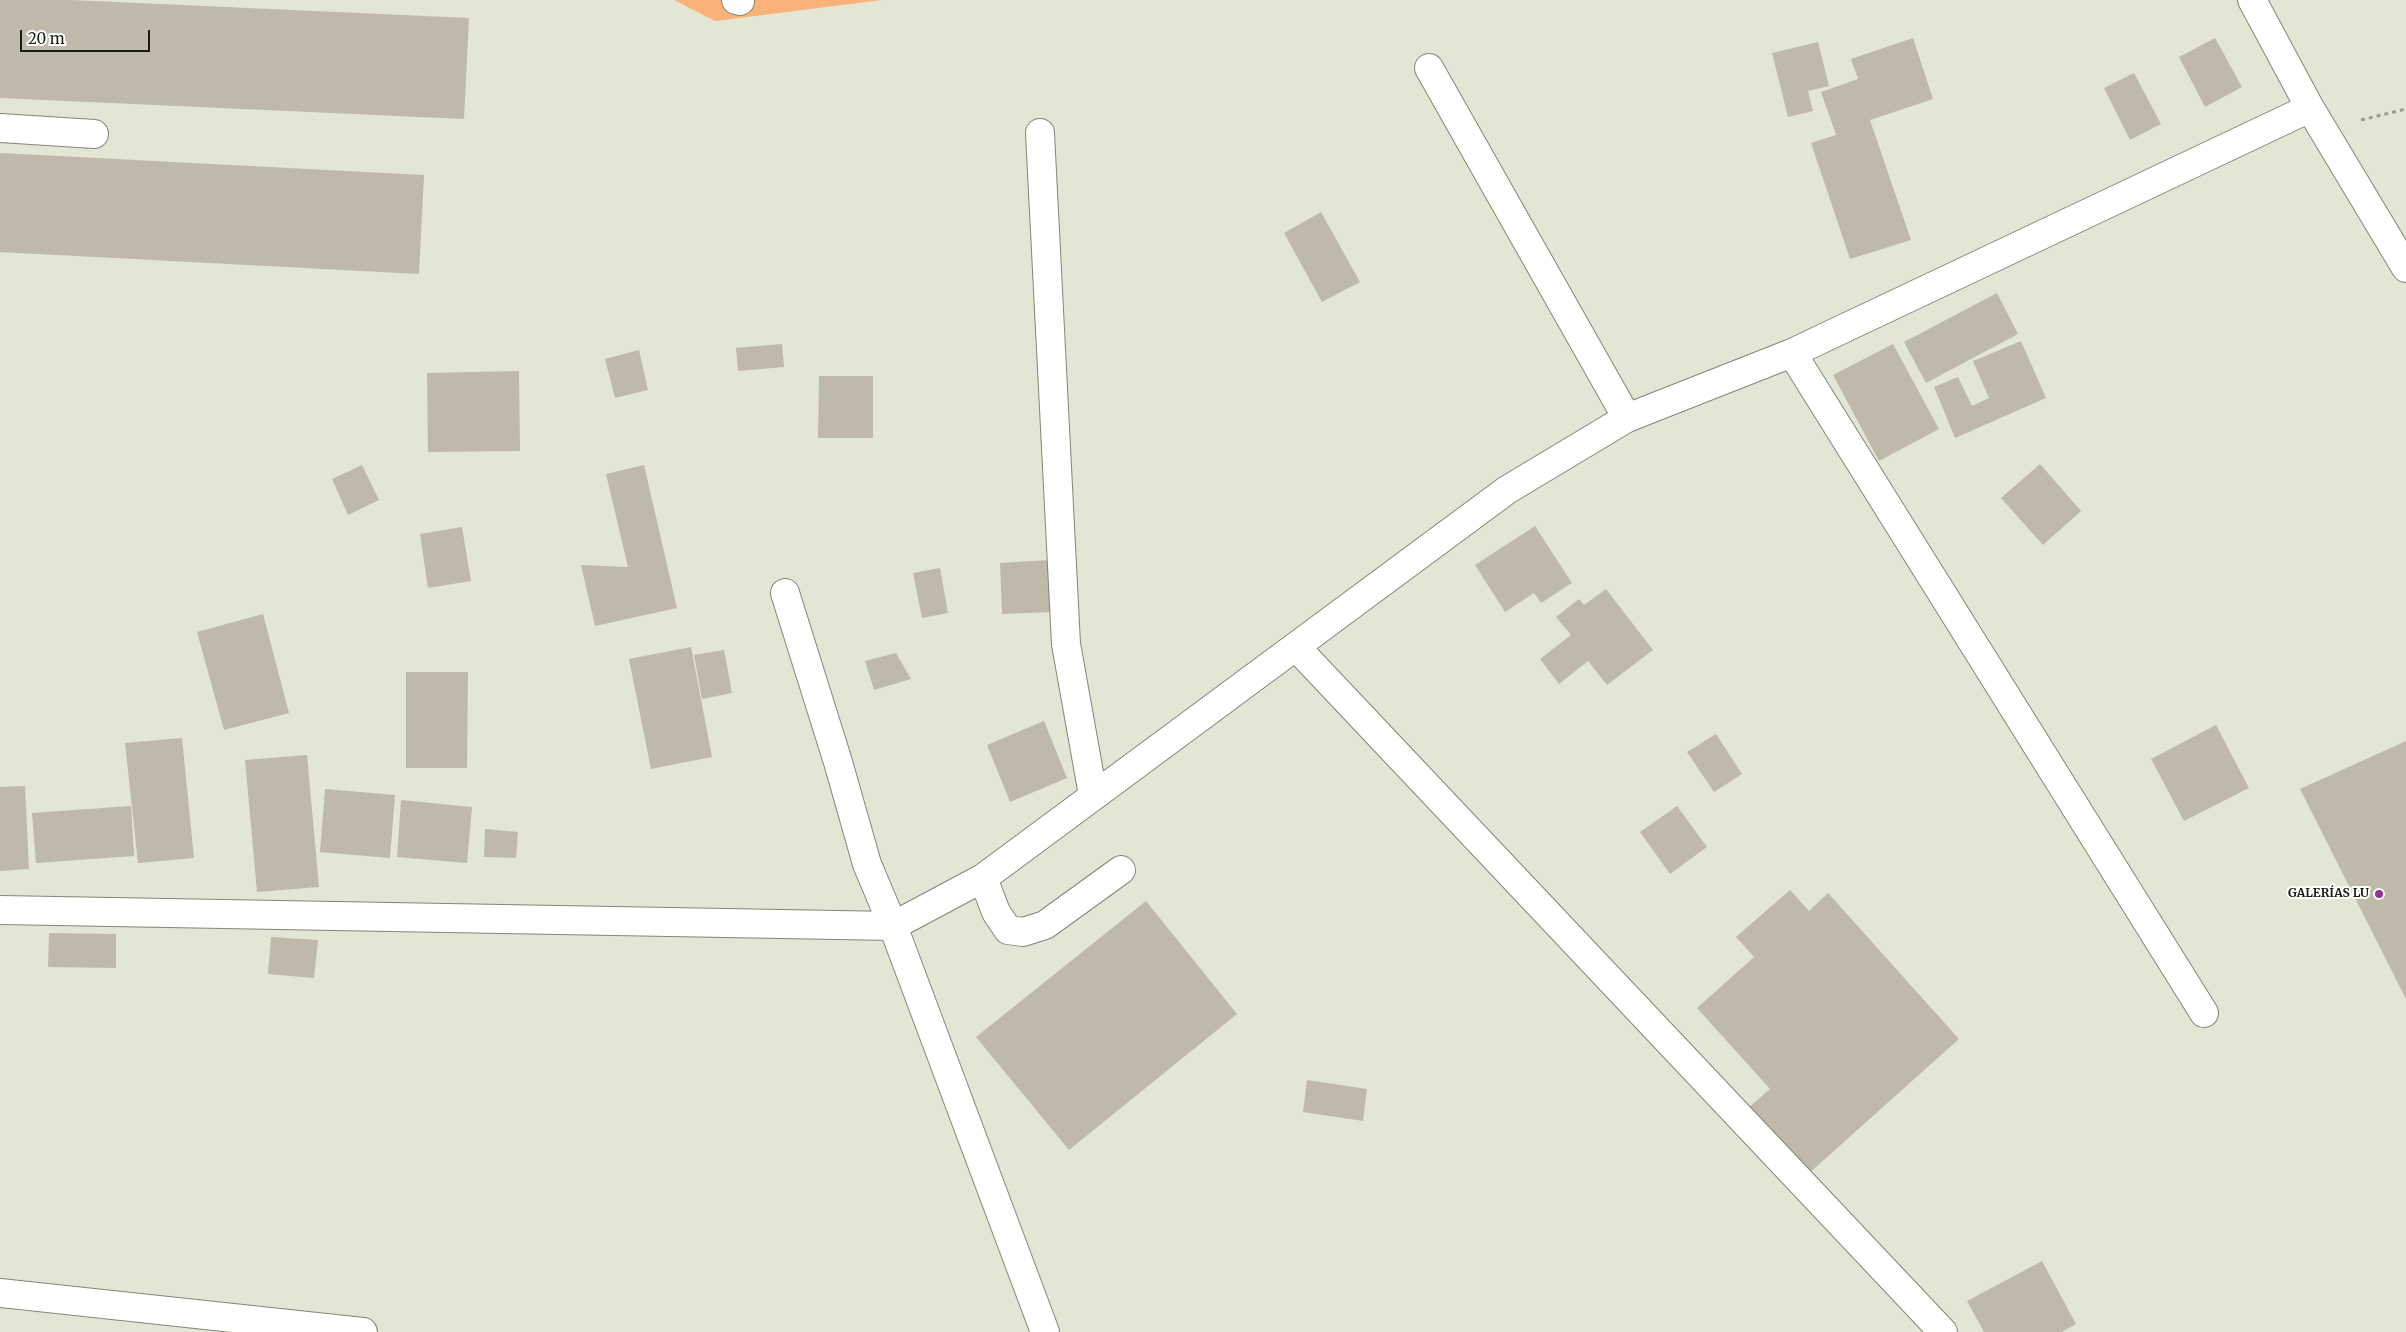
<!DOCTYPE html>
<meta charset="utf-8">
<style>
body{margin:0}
#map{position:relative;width:2406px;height:1332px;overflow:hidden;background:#e3e6d5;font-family:Merriweather,serif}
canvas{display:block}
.scale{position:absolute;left:20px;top:30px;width:130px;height:22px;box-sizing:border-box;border:2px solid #1a1b15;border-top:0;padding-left:6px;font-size:15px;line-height:18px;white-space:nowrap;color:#1a1b15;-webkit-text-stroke:4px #fff;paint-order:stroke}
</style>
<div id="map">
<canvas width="2406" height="1332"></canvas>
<div class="scale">20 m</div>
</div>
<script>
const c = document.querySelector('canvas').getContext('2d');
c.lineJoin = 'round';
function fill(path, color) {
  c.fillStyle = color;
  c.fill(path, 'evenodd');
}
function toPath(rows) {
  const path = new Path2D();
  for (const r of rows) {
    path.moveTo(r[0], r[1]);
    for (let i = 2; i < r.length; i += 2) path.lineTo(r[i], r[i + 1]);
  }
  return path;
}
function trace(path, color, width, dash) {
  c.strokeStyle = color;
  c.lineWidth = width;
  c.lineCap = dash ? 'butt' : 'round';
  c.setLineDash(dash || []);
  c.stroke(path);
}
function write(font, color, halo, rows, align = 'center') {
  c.font = font + ' Merriweather,serif';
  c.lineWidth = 4;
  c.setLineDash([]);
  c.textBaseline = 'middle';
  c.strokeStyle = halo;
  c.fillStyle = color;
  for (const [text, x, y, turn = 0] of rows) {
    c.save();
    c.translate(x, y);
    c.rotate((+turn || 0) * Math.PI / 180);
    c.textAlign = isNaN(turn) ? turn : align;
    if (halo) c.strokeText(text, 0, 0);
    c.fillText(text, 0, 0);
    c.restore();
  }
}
const green = toPath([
 [674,0,882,0,715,21]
]);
const building = toPath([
 [0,0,72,0,469,18,464,119,0,98],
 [1913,38,1933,99,1870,120,1911,240,1850,259,1811,143,1836,135,1821,92,1858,79,1851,59],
 [2215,38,2242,87,2205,107,2179,57],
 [1818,42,1829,86,1808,91,1813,111,1788,117,1772,53],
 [2134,73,2161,124,2130,140,2104,88],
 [0,153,424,175,419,274,0,252],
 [1321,212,1360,282,1322,302,1284,233],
 [1997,293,2018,334,1926,383,1904,342],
 [2021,341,2046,398,1955,438,1934,387,1958,377,1972,406,1989,398,1973,361],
 [782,344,784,367,738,371,736,348],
 [1893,344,1939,429,1879,461,1833,375],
 [639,350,648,390,615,398,605,359],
 [519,371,520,451,428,452,427,373],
 [819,376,873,376,873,438,818,438],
 [2040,464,2081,511,2043,545,2001,498],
 [362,465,379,500,348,515,332,479],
 [644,465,677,608,595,626,581,565,628,567,606,474],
 [1535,526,1572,583,1541,603,1534,593,1505,612,1475,565],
 [462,527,471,581,428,588,420,534],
 [1049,560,1052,612,1002,614,1000,563],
 [940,568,948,613,922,618,913,573],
 [1606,589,1653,650,1607,685,1588,661,1559,684,1540,659,1571,635,1556,617,1579,599,1584,605],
 [263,614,289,713,224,730,197,632],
 [691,647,712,757,651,769,629,659],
 [724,650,732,693,702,699,694,655],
 [896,653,911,679,874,690,865,661],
 [406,672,468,672,467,768,406,768],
 [1044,721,1067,778,1010,802,987,745],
 [2216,725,2249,788,2184,821,2151,759],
 [1716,734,1742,774,1714,792,1687,752],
 [182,738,194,858,138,863,125,743],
 [2406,741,2406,999,2300,789],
 [307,755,319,887,257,892,245,760],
 [25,786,29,869,0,871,0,787],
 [325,789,395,795,390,858,320,852],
 [401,800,472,807,467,863,397,857],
 [131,806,134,856,36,863,32,813],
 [1677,806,1707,847,1670,874,1640,832],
 [485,829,518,832,516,858,484,857],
 [1790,890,1809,911,1828,893,1959,1039,1807,1175,1747,1109,1770,1089,1697,1008,1754,957,1736,937],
 [1146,901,1237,1014,1069,1150,976,1037],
 [49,933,116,934,116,968,48,967],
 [271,937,318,940,314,978,268,974],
 [1307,1080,1367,1089,1363,1121,1303,1112],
 [2042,1261,2076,1324,2062,1332,1984,1332,1967,1301]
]);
const path = toPath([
 [2361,120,2406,109]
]);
const minor = toPath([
 [736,0,740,1],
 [2252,0,2310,108,2406,268],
 [1429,68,1627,418],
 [0,128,94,134],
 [1040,133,1066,644,1093,795],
 [1792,353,2204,1013],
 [785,593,838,762,867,864,893,926,1045,1332],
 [1296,647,1943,1332],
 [983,878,996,912,1008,930,1023,932,1045,925,1121,870],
 [0,910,893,926,983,878,1507,490,1627,418,1792,353,2310,108],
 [0,1293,363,1332]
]);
const markers = [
 [2379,894,5,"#982f92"]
];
const poiNames = [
 ["GALERÍAS LU",2369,894]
];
fill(green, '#fab279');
fill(building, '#bfb9a9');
trace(minor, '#838676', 30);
trace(path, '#9a9c8f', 3, [4, 4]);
trace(minor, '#fff', 28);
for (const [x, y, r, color] of markers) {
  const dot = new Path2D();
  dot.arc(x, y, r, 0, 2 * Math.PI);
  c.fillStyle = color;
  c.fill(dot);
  trace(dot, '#fff', 2);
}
write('bold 12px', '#1a1b15', '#fff', poiNames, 'right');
</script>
